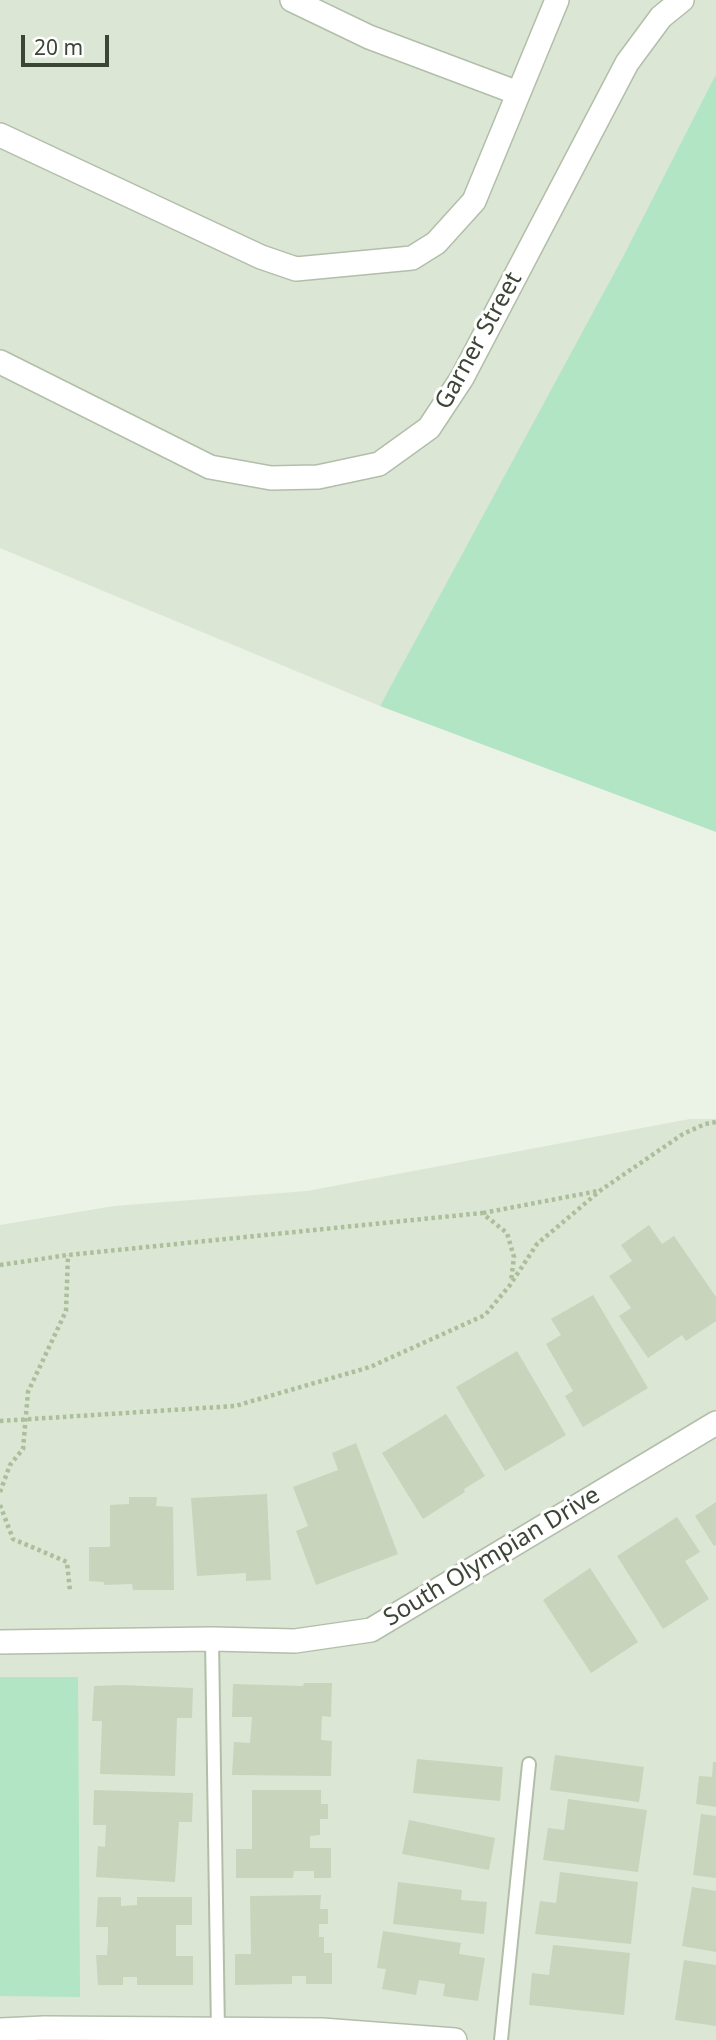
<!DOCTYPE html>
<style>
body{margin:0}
#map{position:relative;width:716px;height:2040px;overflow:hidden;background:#ebf2e6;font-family:"Noto Sans",sans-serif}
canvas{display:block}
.scale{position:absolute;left:21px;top:35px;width:88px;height:32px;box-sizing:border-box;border:4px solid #3d4536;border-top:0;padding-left:9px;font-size:21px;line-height:24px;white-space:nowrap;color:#3d4536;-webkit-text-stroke:5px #fff;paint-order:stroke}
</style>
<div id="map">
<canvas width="716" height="2040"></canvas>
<div class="scale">20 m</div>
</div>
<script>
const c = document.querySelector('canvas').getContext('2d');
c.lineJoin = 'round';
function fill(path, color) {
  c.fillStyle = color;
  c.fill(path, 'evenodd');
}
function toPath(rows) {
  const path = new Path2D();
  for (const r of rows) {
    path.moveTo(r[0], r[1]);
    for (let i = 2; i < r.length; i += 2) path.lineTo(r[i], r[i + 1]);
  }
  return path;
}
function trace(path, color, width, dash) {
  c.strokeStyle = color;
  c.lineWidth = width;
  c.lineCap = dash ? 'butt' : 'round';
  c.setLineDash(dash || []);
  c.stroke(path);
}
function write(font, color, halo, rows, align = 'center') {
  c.font = font + ' "Noto Sans",sans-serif';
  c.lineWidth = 6;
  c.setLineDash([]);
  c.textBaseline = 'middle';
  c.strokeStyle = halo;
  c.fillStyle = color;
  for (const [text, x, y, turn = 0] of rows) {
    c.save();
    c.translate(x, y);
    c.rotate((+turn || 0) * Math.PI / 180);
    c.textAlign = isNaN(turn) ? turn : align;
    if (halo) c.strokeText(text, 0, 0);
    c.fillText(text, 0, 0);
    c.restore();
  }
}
const residential = toPath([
 [0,0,716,0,716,74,536,431,380,706,0,548],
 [690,1119,716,1119,716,2040,0,2040,0,1225,114,1206,307,1191]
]);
const green = toPath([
 [716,74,716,832,380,706,623,257],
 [0,1677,78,1677,80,1997,0,1996]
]);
const building = toPath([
 [649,1225,662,1244,674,1236,716,1297,716,1321,686,1341,682,1335,648,1358,619,1316,631,1308,609,1276,632,1261,621,1245],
 [593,1295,648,1388,583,1427,565,1396,573,1391,546,1344,561,1335,551,1319],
 [517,1351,566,1435,505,1471,456,1387],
 [446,1414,485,1476,464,1489,465,1492,423,1519,382,1453],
 [356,1443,398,1554,316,1585,296,1531,308,1526,293,1487,338,1470,332,1453],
 [267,1494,271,1580,246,1581,246,1573,197,1576,191,1498],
 [129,1497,157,1497,156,1506,173,1507,174,1590,133,1590,132,1584,104,1585,104,1582,89,1581,89,1547,110,1547,110,1505,129,1504],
 [716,1502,716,1545,714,1546,695,1516],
 [677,1517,700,1552,685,1561,709,1599,663,1629,617,1556],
 [590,1568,638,1642,591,1673,543,1600],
 [304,1683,332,1683,331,1717,322,1716,321,1740,332,1741,331,1776,232,1775,234,1742,250,1743,252,1717,232,1717,233,1684,303,1686],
 [121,1685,193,1688,192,1718,177,1718,175,1776,100,1774,102,1721,92,1721,94,1686],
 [555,1755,644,1767,639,1802,550,1790],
 [417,1759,503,1767,500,1801,413,1793],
 [713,1762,716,1762,716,1807,696,1804,699,1776,712,1777],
 [94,1790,193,1793,192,1822,179,1822,175,1882,96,1877,98,1846,105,1847,106,1825,93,1825],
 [252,1790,321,1790,321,1804,328,1804,328,1819,320,1819,320,1835,310,1836,310,1848,331,1848,331,1878,314,1878,314,1871,294,1871,293,1878,236,1878,236,1849,252,1849],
 [568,1799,647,1810,638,1872,543,1860,548,1828,564,1830],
 [701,1814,716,1816,716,1878,693,1875],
 [409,1820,495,1838,489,1870,402,1854],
 [560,1872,638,1882,631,1944,535,1934,540,1901,556,1903],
 [398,1882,462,1890,461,1900,487,1902,484,1934,393,1924],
 [692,1887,716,1891,716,1952,682,1946],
 [321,1895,320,1909,328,1909,328,1924,319,1924,319,1937,324,1937,324,1953,332,1953,332,1984,306,1984,306,1976,292,1976,292,1984,235,1985,235,1954,251,1954,250,1896],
 [98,1897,121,1897,121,1906,137,1905,137,1897,192,1897,192,1925,176,1925,176,1956,193,1956,193,1985,137,1985,137,1977,123,1977,123,1985,98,1985,96,1955,107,1955,108,1939,108,1927,96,1927],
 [383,1931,461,1943,459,1954,485,1958,478,2001,443,1996,445,1984,419,1980,416,1995,382,1989,386,1969,377,1968],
 [553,1945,630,1953,624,2015,529,2005,532,1973,549,1975],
 [684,1960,716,1965,716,2026,675,2020]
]);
const path = toPath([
 [483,1213,598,1191],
 [0,1265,68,1255,482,1213,507,1233,514,1257,511,1281],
 [0,1421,235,1406,370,1367,485,1315,510,1285,537,1244,601,1190,683,1134,705,1124,716,1122],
 [0,1492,10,1465,23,1449,28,1392,66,1311,68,1255],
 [0,1505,13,1539,67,1562,70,1591]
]);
const lane = toPath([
 [212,1639,218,2033],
 [501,2040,529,1764]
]);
const street = toPath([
 [292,0,369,37,518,93],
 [0,135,261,257,296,269,412,258,436,243,474,201,557,0],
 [0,362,210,467,271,478,318,477,379,464,429,428,462,378,627,63,661,17,682,0],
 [0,1642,212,1639,295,1641,371,1630,716,1423],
 [0,2030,44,2028,322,2030,455,2040]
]);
const streetNames = [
 ["Garner Street",479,341,-61],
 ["South Olympian Drive",492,1557,-31]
];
fill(residential, '#dce6d5');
fill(green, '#b1e5c4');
fill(building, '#c8d4bc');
trace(lane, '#b2bea9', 16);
trace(street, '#b2bea9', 26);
trace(path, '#abbf9b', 4.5, [3.5, 3.5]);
trace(lane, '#fff', 12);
trace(street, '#fff', 23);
write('24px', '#3d4536', '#fff', streetNames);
</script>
